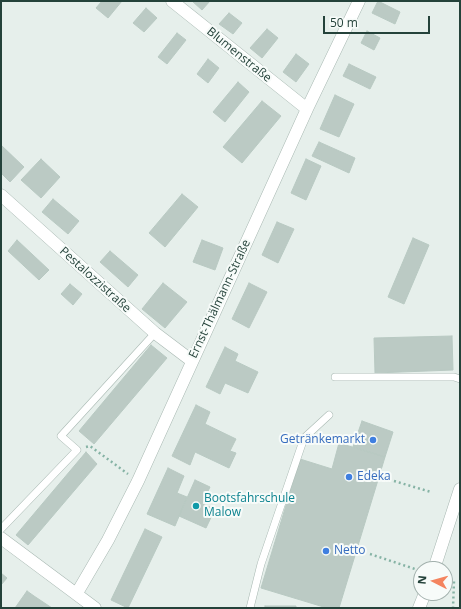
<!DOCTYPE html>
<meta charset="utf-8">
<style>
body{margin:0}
#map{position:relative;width:461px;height:609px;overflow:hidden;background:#e6efeb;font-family:"Open Sans",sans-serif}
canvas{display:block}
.frame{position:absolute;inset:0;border:2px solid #24423a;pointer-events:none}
.north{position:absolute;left:413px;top:561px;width:40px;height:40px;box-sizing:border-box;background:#f7fbf9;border:1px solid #a3b1ad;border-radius:50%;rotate:276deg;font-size:11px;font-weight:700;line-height:16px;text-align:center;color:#24423a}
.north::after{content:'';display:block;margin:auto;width:14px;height:18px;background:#f4845f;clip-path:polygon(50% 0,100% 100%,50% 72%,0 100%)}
.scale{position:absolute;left:323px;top:16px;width:107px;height:18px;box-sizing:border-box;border:2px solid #24423a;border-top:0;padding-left:5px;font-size:12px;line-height:14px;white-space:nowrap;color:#24423a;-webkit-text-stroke:3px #f7fbf9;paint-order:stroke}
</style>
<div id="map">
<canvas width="461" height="609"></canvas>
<div class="frame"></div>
<div class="north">N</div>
<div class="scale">50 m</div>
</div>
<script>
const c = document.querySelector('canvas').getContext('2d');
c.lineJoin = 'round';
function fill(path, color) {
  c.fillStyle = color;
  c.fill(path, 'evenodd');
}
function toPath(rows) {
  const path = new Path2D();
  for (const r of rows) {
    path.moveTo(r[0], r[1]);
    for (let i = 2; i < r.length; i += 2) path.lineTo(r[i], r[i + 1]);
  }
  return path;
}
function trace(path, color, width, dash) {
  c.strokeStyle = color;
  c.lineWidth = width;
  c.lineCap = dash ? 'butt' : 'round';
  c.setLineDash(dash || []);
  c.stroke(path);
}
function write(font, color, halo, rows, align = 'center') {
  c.font = font + ' "Open Sans",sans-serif';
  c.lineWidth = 4;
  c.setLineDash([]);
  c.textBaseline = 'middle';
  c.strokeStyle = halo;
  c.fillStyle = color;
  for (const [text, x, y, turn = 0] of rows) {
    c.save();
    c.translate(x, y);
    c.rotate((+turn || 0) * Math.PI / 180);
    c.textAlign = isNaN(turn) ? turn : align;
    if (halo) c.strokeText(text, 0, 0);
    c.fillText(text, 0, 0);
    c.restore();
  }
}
const building = toPath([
 [102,1,122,1,108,18,96,8,102,1],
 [192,1,210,1,202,10,192,1],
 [378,1,400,12,395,24,372,13,378,1],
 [146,8,157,18,144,32,133,23,146,8],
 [229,13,242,23,233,34,219,24,229,13],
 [267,29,278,38,262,58,250,48,267,29],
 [367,31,380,38,374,50,361,43,367,31],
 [177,33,186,40,167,64,158,57,177,33],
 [296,54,309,64,296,82,283,72,296,54],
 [208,59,219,68,208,83,197,74,208,59],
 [349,64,376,77,370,89,343,76,349,64],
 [238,82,249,92,225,122,213,112,238,82],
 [335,95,354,104,339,137,320,129,335,95],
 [262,101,281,116,242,163,223,147,262,101],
 [319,142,355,158,349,173,312,156,319,142],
 [1,145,24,167,10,182,1,173,1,145],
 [41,159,60,177,41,198,21,180,41,159],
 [306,159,321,166,306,200,291,193,306,159],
 [182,194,198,207,165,247,149,233,182,194],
 [53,199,79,221,68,234,42,212,53,199],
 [277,222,294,229,278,263,262,255,277,222],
 [413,238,429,245,404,304,388,297,413,238],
 [17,240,49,270,39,280,8,251,17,240],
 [202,240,223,248,215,270,193,262,202,240],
 [110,251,138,275,128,287,100,262,110,251],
 [163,283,187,302,165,328,142,309,163,283],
 [249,283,267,292,249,328,232,319,249,283],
 [70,284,82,294,73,305,61,294,70,284],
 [452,336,453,370,375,373,374,338,452,336],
 [151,345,167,358,94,444,79,431,151,345],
 [225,347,238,354,235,361,258,372,248,393,225,383,220,394,206,387,225,347],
 [196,405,210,412,205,424,236,439,230,451,236,453,229,468,195,452,190,465,172,456,196,405],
 [362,421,393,432,385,457,353,447,362,421],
 [339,443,385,457,339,608,327,608,261,588,300,459,332,469,339,443],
 [86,452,97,464,28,545,16,535,86,452],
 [168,468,184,476,177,493,187,497,175,526,147,514,168,468],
 [195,480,210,487,202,504,215,509,206,528,179,516,195,480],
 [145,529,162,537,128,608,111,600,145,529],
 [1,573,7,578,1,585,1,573],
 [27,591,34,596,52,608,15,608,27,591],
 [265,606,296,606,296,608,265,608,265,606]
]);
const path = toPath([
 [86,447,90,446,128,474],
 [394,481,431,492],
 [370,554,421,571],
 [445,578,454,581,453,608]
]);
const lane = toPath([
 [335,377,454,377,460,379],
 [1,529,77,450,61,436,155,333],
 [250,608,261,564,304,438,329,415]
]);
const street = toPath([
 [172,1,307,109],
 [1,195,155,333,192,361],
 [1,538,95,608],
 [434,569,460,489],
 [77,593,108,540,138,481,307,109,359,1],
 [419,608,425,593]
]);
const markers = [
 [373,440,4,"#3f7fe0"],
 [349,477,4,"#3f7fe0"],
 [196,506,4,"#0f9aa8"],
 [326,551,4,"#3f7fe0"]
];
const streetNames = [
 ["Blumenstraße",239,55,39],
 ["Pestalozzistraße",95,280,42],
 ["Ernst-Thälmann-Straße",220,299,-65]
];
const shopNames = [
 ["Getränkemarkt",365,440,"right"],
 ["Edeka",357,477],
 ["Netto",334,551]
];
const cultureNames = [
 ["Bootsfahrschule",204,499],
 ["Malow",204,513]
];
fill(building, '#bbcac4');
trace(building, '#b8c9c2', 1);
trace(lane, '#a8b8b2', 8);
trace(street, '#a8b8b2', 13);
trace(path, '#86b3a5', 2.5, [2, 3]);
trace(lane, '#fff', 7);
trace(street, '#fff', 12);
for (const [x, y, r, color] of markers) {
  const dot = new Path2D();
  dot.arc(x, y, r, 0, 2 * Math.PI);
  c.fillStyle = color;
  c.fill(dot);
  trace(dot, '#f7fbf9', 1.5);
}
write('12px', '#24423a', '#f7fbf9', streetNames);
write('12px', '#366cbe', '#f7fbf9', shopNames, 'left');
write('12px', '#0d838f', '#f7fbf9', cultureNames, 'left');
</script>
